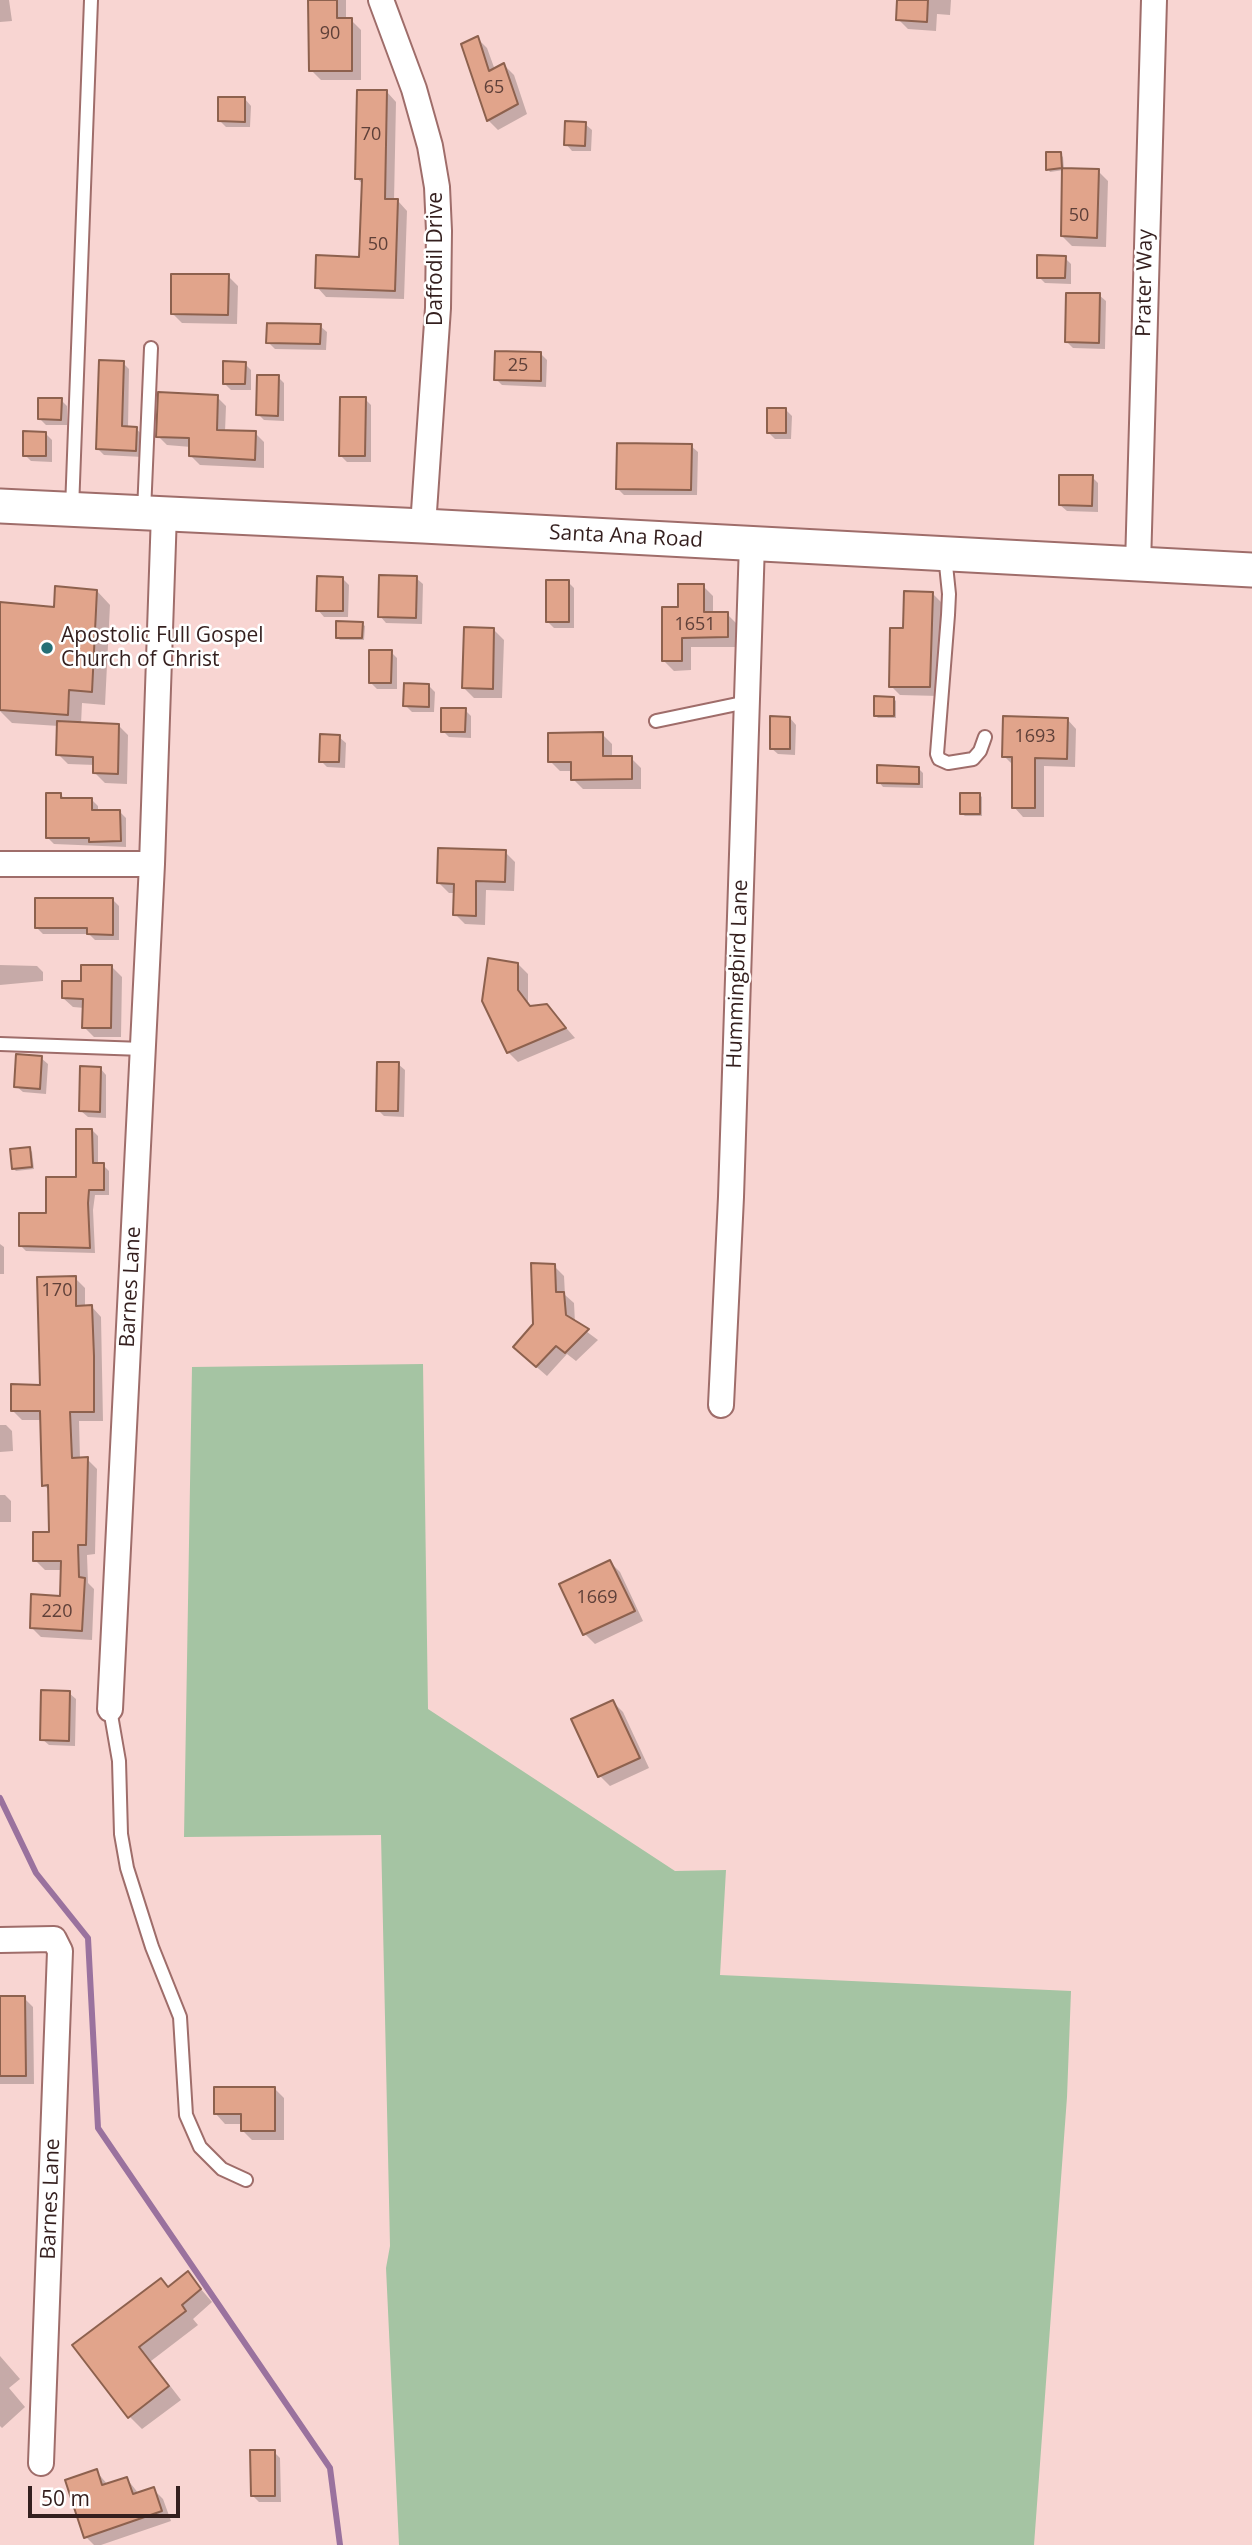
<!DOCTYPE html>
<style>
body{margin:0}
#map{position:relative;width:1252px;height:2545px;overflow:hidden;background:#f8d5d2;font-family:"Open Sans",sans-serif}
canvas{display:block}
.scale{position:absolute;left:28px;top:2486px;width:152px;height:32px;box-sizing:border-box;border:4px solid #341f1e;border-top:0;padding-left:9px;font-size:21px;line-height:24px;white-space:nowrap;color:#341f1e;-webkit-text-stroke:5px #fff;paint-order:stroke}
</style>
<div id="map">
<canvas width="1252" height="2545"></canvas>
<div class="scale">50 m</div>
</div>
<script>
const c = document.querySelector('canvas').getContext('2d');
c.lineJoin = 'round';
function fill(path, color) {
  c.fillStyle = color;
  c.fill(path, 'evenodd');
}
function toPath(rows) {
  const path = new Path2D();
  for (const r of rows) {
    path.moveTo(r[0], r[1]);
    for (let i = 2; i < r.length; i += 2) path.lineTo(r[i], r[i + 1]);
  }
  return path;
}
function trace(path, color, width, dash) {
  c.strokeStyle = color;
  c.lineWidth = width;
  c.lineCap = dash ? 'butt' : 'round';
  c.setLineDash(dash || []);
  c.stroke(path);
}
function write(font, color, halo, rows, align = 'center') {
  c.font = font + ' "Open Sans",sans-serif';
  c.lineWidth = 5;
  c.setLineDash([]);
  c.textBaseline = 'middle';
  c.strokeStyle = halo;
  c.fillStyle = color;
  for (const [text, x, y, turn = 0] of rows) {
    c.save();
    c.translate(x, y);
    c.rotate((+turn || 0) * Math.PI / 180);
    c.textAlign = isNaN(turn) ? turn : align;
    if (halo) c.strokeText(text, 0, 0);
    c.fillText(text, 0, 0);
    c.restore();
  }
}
const green = toPath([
 [423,1364,428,1709,675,1871,726,1870,720,1975,1071,1991,1067,2097,1034,2545,399,2545,386,2268,390,2246,381,1835,184,1837,192,1367]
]);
const shadow = toPath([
 [0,0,9,0,12,21,0,22],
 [310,0,346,0,346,20,351,20,361,30,361,80,321,80,311,70],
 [898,0,951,0,950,15,937,14,936,31,908,29,898,19],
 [477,38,487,48,495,70,504,65,514,75,527,114,498,130,488,120],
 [387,92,396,102,394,201,398,201,407,211,404,299,326,297,317,287,361,259,363,185,357,178],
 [245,99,251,106,250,127,226,127,219,120],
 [585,124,592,130,591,151,572,151,566,144],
 [1060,154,1063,157,1064,170,1098,171,1108,181,1106,247,1072,246,1062,236,1064,170,1050,172,1048,169],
 [1065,258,1071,264,1071,284,1045,283,1039,277],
 [228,276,238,286,237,324,182,323,172,313],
 [1099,295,1106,301,1105,349,1073,348,1067,342],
 [320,326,327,332,326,350,275,349,268,342],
 [541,354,547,360,546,387,502,385,496,379],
 [123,363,129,369,128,428,136,429,143,435,142,457,104,455,98,449],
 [245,364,251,370,251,390,231,390,224,383],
 [278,377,284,383,284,421,264,420,258,414],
 [217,397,226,406,225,432,255,433,264,442,264,468,200,465,191,456,191,447,167,445,158,436],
 [365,399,371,405,371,462,347,462,340,455],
 [61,400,67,406,67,425,46,425,40,419],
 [786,410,792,416,791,439,775,439,768,432],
 [46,434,52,440,52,462,31,461,25,455],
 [691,446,698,452,697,495,624,495,618,489],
 [1092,477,1098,483,1098,512,1067,511,1060,505],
 [342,578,349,585,348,617,324,617,318,610],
 [416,578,423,584,422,624,386,623,380,616],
 [568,582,574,588,574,628,554,628,547,621],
 [703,586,713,596,713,614,727,614,737,624,737,647,691,647,691,670,674,671,664,661,680,609],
 [97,591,110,605,105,705,82,703,81,724,118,725,128,735,127,784,105,783,95,773,95,765,68,764,58,754,59,726,12,723,0,711,0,604,55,608],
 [932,593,942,603,939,696,900,695,891,686,905,630],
 [362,624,365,626,364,640,340,640,337,637],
 [494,630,504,640,502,698,474,698,464,688],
 [391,652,397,658,397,689,377,689,370,682],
 [428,685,435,692,434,712,412,712,405,705],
 [893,698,896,701,896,718,878,718,875,715],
 [465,710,471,716,471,738,449,737,443,731],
 [790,718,796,725,795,755,778,754,771,748],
 [1067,719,1076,729,1075,767,1044,766,1044,817,1023,817,1014,807,1014,766,1004,756],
 [602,734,612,744,612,758,631,758,641,768,641,789,583,789,573,779,572,771,560,771,550,761],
 [339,737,346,743,345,768,327,767,321,761],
 [918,768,923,773,923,788,883,787,879,782],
 [60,794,66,800,92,800,98,806,98,812,120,812,126,818,126,847,54,844,47,837],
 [979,794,982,797,982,816,965,816,962,814],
 [505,852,515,862,514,891,486,890,485,925,465,924,455,914,455,893,449,893,439,883],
 [113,900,119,906,119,940,95,940,89,934,43,934,36,927],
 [518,964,528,974,528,1002,532,1008,547,1006,575,1038,518,1062,508,1052],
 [0,965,37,966,43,972,43,981,0,985],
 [112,967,122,977,121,1037,94,1037,84,1027,85,1008,73,1007,63,998,82,983],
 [41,1058,48,1064,46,1094,23,1092,16,1086],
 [398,1064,405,1070,404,1117,384,1116,378,1110],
 [100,1068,106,1075,106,1118,88,1117,81,1111],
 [92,1130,98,1136,98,1165,103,1165,109,1171,109,1195,95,1195,93,1210,95,1253,26,1251,20,1245,78,1179],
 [30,1149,32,1152,34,1169,16,1171,13,1168],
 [0,1244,4,1247,4,1274,0,1274],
 [554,1266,564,1276,565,1295,574,1303,575,1323,598,1340,576,1361,567,1354,547,1376,525,1357],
 [75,1278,85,1288,85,1307,92,1307,101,1317,103,1421,79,1421,80,1459,87,1459,97,1469,95,1554,87,1555,88,1583,94,1589,92,1640,41,1637,31,1627,62,1598,63,1570,45,1570,35,1560,50,1534,50,1491,44,1485,42,1420,22,1420,12,1410,42,1387],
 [0,1425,6,1425,12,1431,13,1451,0,1452],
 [0,1495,5,1495,11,1501,11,1522,0,1522],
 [610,1562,620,1572,643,1621,595,1644,585,1634,561,1585],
 [69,1693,76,1699,75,1746,49,1745,42,1739],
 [613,1702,623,1712,649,1768,610,1786,600,1776],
 [0,1997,24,1998,33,2007,34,2084,0,2084],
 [274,2088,284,2098,284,2140,252,2140,242,2130,242,2124,225,2124,216,2114],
 [188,2274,212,2302,193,2319,198,2325,151,2361,181,2400,142,2429,129,2416,75,2345,169,2289],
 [0,2356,20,2379,9,2388,25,2407,2,2428,0,2426],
 [274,2452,280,2458,281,2502,259,2502,252,2495],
 [96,2471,108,2485,127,2479,139,2494,153,2489,163,2499,171,2521,101,2545,94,2545,86,2537]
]);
const stream = toPath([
 [0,1798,36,1873,88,1938,98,2128,330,2468,340,2545]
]);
const building = toPath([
 [308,0,337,0,337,18,352,18,352,71,309,71,308,0],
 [897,0,928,0,927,22,896,20,897,0],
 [478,36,489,71,504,63,518,104,487,121,461,44,478,36],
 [357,90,387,90,385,199,398,199,395,291,315,288,316,255,359,257,362,179,355,179,357,90],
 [218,97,245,97,245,122,218,121,218,97],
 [565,121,586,122,585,146,564,145,565,121],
 [1046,152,1061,152,1062,168,1046,170,1046,152],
 [1062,168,1099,169,1097,238,1061,236,1062,168],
 [1037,255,1066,256,1065,278,1037,278,1037,255],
 [171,274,229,274,228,315,171,314,171,274],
 [1066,293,1100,293,1099,343,1065,342,1066,293],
 [267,323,321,324,320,344,266,343,267,323],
 [495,351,541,352,541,381,494,380,495,351],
 [99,360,124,361,122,426,137,427,136,451,96,449,99,360],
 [223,361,246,362,245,384,223,384,223,361],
 [257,375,279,375,278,416,256,415,257,375],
 [158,392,218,395,217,430,256,431,255,460,189,456,189,438,156,437,158,392],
 [340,397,366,397,365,456,339,456,340,397],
 [38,398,62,398,61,420,38,419,38,398],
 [767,408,786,408,786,433,767,433,767,408],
 [23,431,46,432,46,456,23,456,23,431],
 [617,443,692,444,691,490,616,489,617,443],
 [1059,475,1093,475,1092,506,1059,505,1059,475],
 [379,575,417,576,416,618,378,617,379,575],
 [317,576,343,577,343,611,316,611,317,576],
 [546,580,569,580,569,622,546,622,546,580],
 [678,584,704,584,704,612,728,612,728,637,682,638,682,661,662,661,662,607,678,607,678,584],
 [55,586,97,590,92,692,69,690,68,715,0,710,0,602,54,607,55,586],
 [904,591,933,592,930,687,889,687,890,628,903,628,904,591],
 [336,621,363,622,362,638,336,638,336,621],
 [464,627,494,628,493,689,462,688,464,627],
 [369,650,392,650,391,683,369,683,369,650],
 [404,683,429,684,429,707,403,706,404,683],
 [874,696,894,697,894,716,874,716,874,696],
 [441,708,466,708,465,732,441,732,441,708],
 [770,716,790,717,790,749,770,749,770,716],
 [1003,716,1068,718,1067,759,1035,758,1035,808,1012,808,1012,757,1002,757,1003,716],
 [57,721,119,724,118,774,93,773,93,757,56,755,57,721],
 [603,732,603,756,632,756,632,779,571,780,571,762,548,762,548,733,603,732],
 [320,734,340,735,339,762,319,762,320,734],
 [877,765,919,767,919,784,877,783,877,765],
 [46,793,61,793,61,798,92,798,92,810,120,810,121,841,89,842,89,838,46,838,46,793],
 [960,793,980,793,980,814,960,814,960,793],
 [438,848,506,850,505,882,476,881,476,916,453,915,454,884,437,883,438,848],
 [35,898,113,898,113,935,87,934,87,928,35,928,35,898],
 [488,958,518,963,518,990,530,1006,547,1004,566,1028,507,1053,482,1001,488,958],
 [81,965,112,965,111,1028,82,1028,83,999,62,998,62,981,81,981,81,965],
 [16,1054,42,1056,40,1089,14,1087,16,1054],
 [377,1062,399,1062,398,1111,376,1111,377,1062],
 [80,1066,101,1067,100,1112,79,1111,80,1066],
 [76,1129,92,1129,93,1163,104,1163,104,1190,89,1190,88,1203,90,1248,19,1246,19,1213,46,1213,46,1177,76,1177,76,1129],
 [30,1147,32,1167,12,1169,10,1149,30,1147],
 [531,1263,555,1264,556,1292,564,1292,566,1315,589,1329,565,1353,556,1346,536,1367,513,1347,533,1324,531,1263],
 [76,1276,76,1306,92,1305,94,1356,94,1412,70,1412,72,1458,88,1457,86,1545,78,1545,79,1577,85,1578,82,1631,30,1628,31,1594,60,1596,61,1561,33,1561,33,1532,49,1532,48,1485,42,1486,40,1411,11,1411,11,1384,40,1385,37,1277,76,1276],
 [610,1560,635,1611,583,1635,559,1584,610,1560],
 [41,1690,70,1691,69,1741,40,1740,41,1690],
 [613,1700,640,1758,598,1777,571,1719,613,1700],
 [0,1996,25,1996,26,2076,0,2076,0,1996],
 [214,2087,275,2087,275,2131,241,2131,241,2114,214,2114,214,2087],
 [188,2271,201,2289,182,2305,186,2311,139,2347,169,2386,128,2418,72,2345,161,2278,168,2287,188,2271],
 [250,2450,275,2450,275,2496,251,2496,250,2450],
 [97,2469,102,2485,127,2477,133,2494,154,2487,162,2511,84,2538,65,2480,97,2469]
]);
const lane = toPath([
 [72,509,91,0],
 [144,512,151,348],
 [945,555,949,594,948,615,937,754,939,759,948,763,973,759,980,751,985,737],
 [656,721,747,702],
 [0,1044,143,1049],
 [110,1709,119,1761,121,1834,127,1868,152,1947,180,2017,186,2115,200,2147,222,2169,246,2180]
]);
const street = toPath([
 [381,0,414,89,430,146,437,187,439,231,438,308,423,526],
 [1138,565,1154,0],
 [1,864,152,864],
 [721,1405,731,1197,752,543],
 [110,1709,152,864,164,513],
 [0,1940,54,1939,60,1951,41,2463]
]);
const secondary = toPath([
 [0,506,423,526,1252,570]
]);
const markers = [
 [47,648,7,"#256f76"]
];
const numberNames = [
 ["90",330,34],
 ["65",494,88],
 ["70",371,135],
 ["50",1079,216],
 ["50",378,245],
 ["25",518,366],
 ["1651",695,625],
 ["1693",1035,737],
 ["170",57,1291],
 ["1669",597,1598],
 ["220",57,1612]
];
const streetNames = [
 ["Daffodil Drive",436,259,-90],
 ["Prater Way",1145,283,-89],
 ["Santa Ana Road",626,537,3],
 ["Hummingbird Lane",738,974,-88],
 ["Barnes Lane",131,1287,-87],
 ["Barnes Lane",51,2199,-88]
];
const poiNames = [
 ["Apostolic Full Gospel",61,636],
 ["Church of Christ",61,660]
];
fill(green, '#a5c4a3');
fill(shadow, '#0003');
trace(stream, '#9a729e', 6);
fill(building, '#e1a48b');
trace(building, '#8d614e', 2);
trace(lane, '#9f6d6a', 16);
trace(street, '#9f6d6a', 28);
trace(secondary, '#9f6d6a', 37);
trace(lane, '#fff', 12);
trace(street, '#fff', 24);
trace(secondary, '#fff', 33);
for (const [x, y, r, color] of markers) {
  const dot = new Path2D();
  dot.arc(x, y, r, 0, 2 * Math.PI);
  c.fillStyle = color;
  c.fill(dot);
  trace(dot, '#fff', 2.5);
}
write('18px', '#5f4039', null, numberNames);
write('21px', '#341f1e', '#fff', streetNames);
write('21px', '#341f1e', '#fff', poiNames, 'left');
</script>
